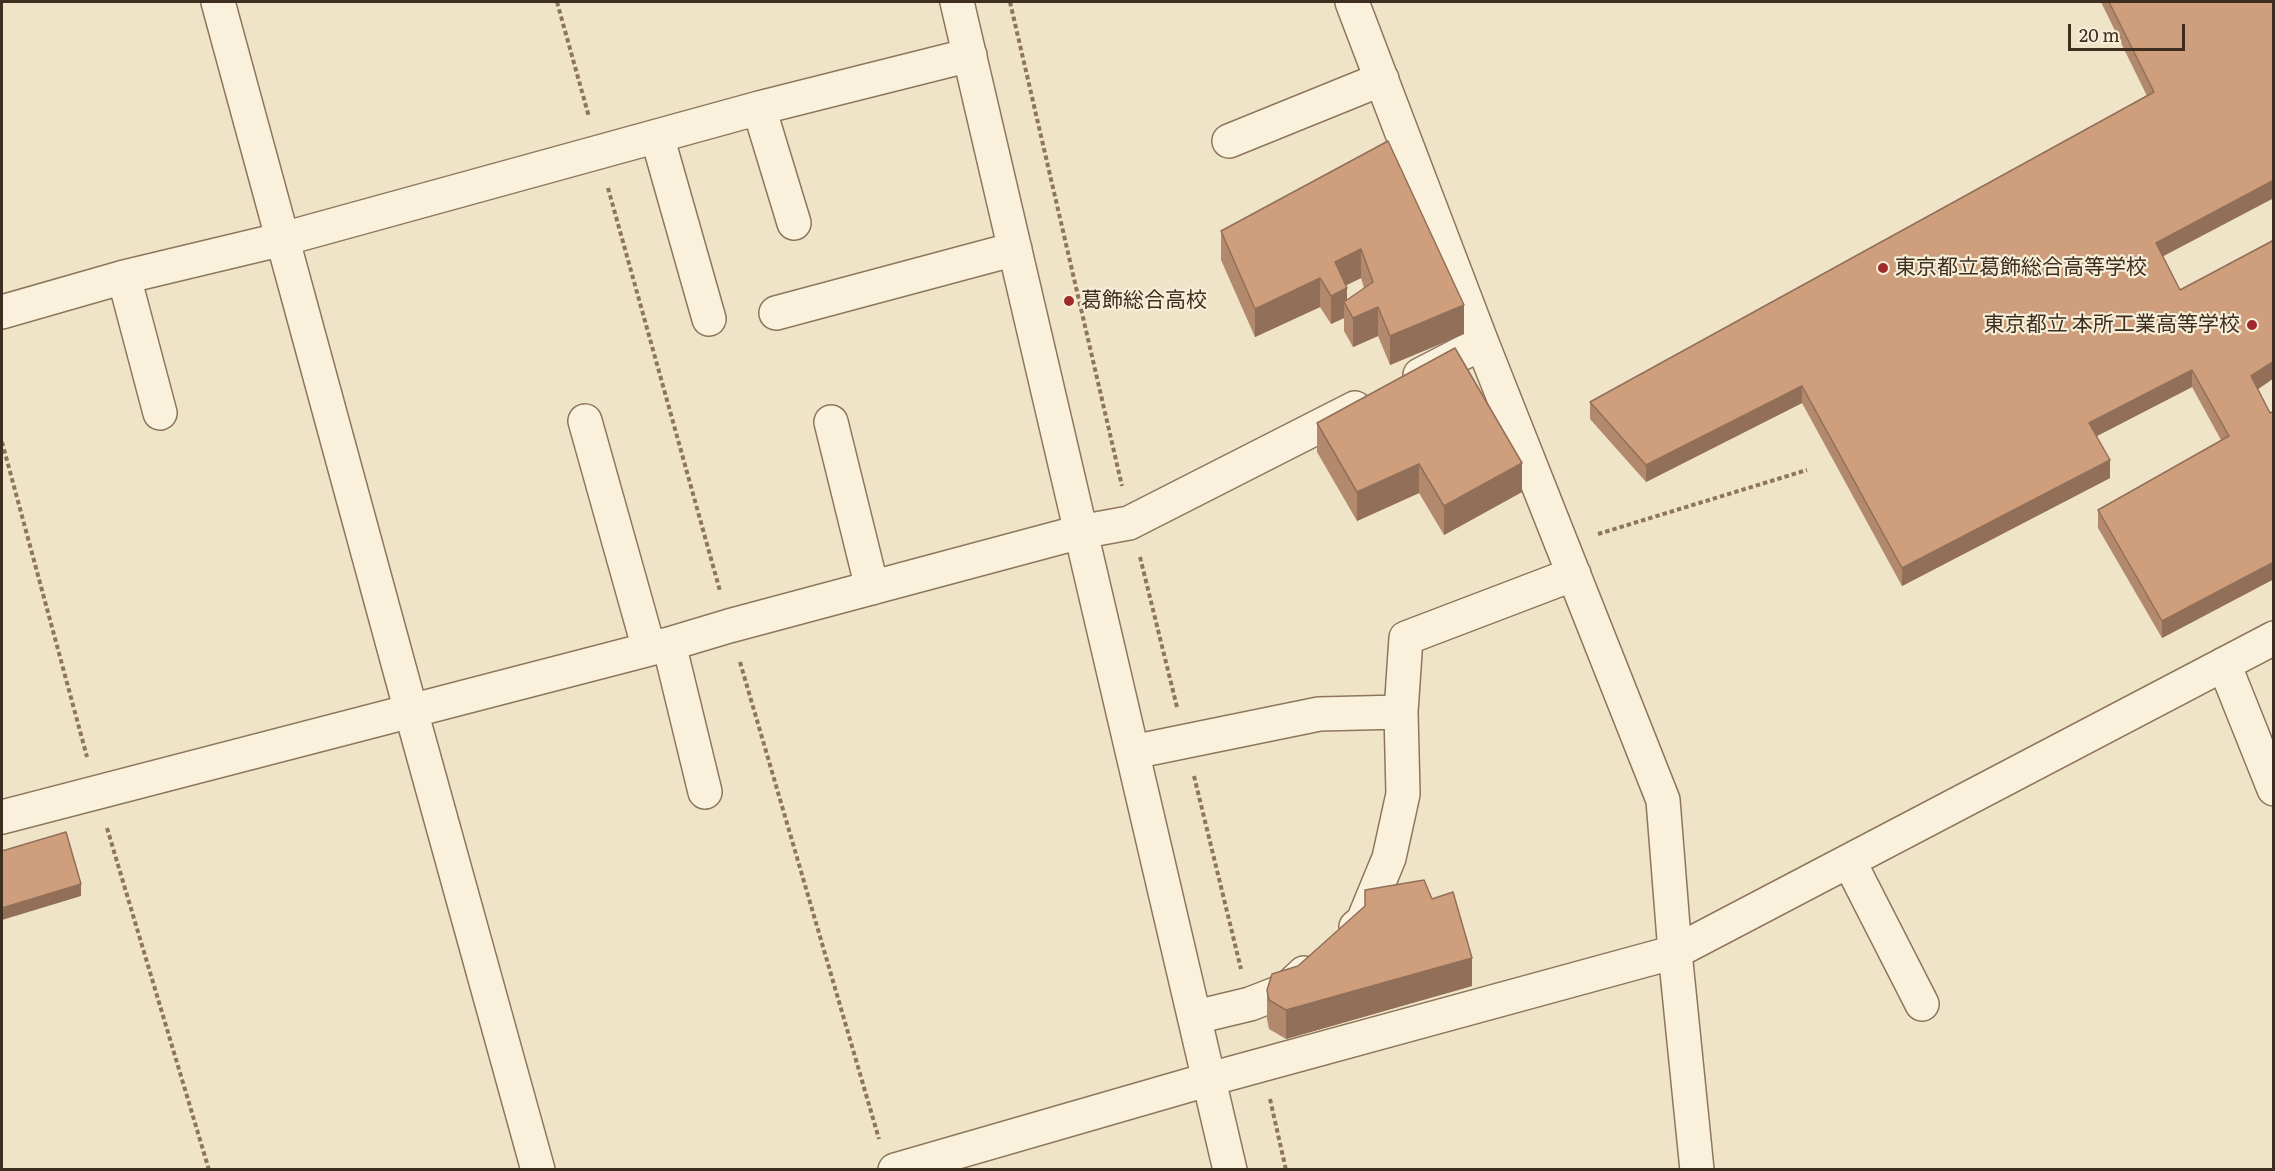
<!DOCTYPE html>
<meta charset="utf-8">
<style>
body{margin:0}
#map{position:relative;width:2275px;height:1171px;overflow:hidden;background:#f0e4c8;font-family:Literata,serif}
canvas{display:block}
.frame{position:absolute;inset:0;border:3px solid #3d2e20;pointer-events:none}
.scale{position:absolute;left:2068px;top:24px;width:117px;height:27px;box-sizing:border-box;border:3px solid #3d2e20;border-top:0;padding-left:8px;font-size:18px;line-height:21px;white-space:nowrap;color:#3d2e20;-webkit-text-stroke:4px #f7eed8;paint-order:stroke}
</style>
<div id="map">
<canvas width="2275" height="1171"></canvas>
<div class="frame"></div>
<div class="scale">20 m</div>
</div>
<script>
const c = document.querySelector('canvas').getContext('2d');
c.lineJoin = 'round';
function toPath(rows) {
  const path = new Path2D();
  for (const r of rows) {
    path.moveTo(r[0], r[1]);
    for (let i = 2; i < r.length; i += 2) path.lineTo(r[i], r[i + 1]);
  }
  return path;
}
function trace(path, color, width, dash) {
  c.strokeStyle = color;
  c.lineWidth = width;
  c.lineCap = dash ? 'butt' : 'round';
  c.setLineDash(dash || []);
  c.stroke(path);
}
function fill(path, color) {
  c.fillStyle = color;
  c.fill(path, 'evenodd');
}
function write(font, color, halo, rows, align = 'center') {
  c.font = font + ' Literata,"Noto Sans JP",serif';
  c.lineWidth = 4.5;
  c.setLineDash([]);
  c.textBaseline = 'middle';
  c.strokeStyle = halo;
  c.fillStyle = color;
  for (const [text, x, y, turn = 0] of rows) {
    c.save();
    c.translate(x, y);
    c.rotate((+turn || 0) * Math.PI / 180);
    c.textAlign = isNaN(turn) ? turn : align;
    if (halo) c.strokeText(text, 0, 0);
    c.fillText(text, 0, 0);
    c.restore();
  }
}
const path = toPath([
 [557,2,589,117],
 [1010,2,1122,486],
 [608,188,720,591],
 [2,442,87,757],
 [1598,534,1807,470],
 [1140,557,1177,707],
 [740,662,879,1139],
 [1194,776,1241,969],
 [107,828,209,1170],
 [1270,1099,1286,1170]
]);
const minor = toPath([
 [218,2,411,711,538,1170],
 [957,2,1230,1170],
 [1352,2,1482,343,1663,800,1675,952,1697,1170],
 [759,108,794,223],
 [657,136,709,319],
 [1229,141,1382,79],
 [124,277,160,413],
 [2,312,124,277,283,239,759,108,970,55],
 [776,313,1015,249],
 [1420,375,1482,343],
 [585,421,649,649],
 [831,422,872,588],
 [669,644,705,792],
 [2224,664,2274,789],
 [1133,752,1319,714,1401,712],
 [2,817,669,644,729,626,1080,532,1129,523,1355,408],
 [1849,861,1922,1004],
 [1356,927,1363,921,1389,858,1403,794,1401,712,1406,638,1574,574],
 [1196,1017,1250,1004,1286,990,1304,973],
 [895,1170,1210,1079,1675,952,2274,638]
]);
const wall = toPath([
 [2101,2,2274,2,2163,256,2180,290,2274,378,2258,389,2270,413,2274,411,2274,579,2162,638,2098,528,2098,510,2221,440,2192,387,2097,436,2110,478,1902,586,1802,403,1646,482,1590,419,1590,402,2147,96],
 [1388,141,1464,334,1390,365,1378,336,1353,347,1344,331,1344,318,1331,324,1320,307,1255,337,1221,260,1221,231],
 [1361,278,1364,288,1347,300,1346,285],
 [1317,423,1522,492,1444,535,1419,493,1357,521,1317,452],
 [1432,899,1472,986,1286,1039,1269,1029,1267,1019,1267,990,1298,966]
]);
const shadedWall = toPath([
 [2274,180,2274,198,2156,260,2156,243],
 [1361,249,1361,278,1335,291,1335,262],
 [1320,278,1320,307,1255,337,1255,309],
 [1347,288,1347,308,1344,302,1344,318,1331,324,1331,296],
 [1464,305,1464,334,1390,365,1390,336],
 [1378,307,1378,336,1353,347,1353,318],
 [2274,361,2274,378,2251,394,2251,376],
 [2192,370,2192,387,2089,440,2089,423],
 [1802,386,1802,403,1646,482,1646,465],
 [2110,460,2110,478,1902,586,1902,568],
 [1522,463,1522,492,1444,535,1444,506],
 [1419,464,1419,493,1357,521,1357,492],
 [2274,562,2274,579,2162,638,2162,621],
 [81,884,81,896,2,920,2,908],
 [1472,958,1472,986,1286,1039,1286,1010]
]);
const building = toPath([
 [2109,2,2274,2,2274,180,2156,243,2180,290,2274,240,2274,361,2251,376,2270,413,2274,411,2274,562,2162,621,2098,510,2229,436,2192,370,2089,423,2110,460,1902,568,1802,386,1646,465,1590,402,2154,92,2109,2],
 [1388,141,1464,305,1390,336,1378,307,1353,318,1344,302,1373,282,1361,249,1335,262,1347,288,1331,296,1320,278,1255,309,1221,231,1388,141],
 [1455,348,1522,463,1444,506,1419,464,1357,492,1317,423,1455,348],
 [66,832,81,884,2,908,2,851,66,832],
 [1424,880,1432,899,1453,892,1472,958,1286,1010,1269,1000,1267,990,1272,974,1298,966,1365,906,1365,890,1424,880]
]);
const markers = [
 [1883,268,6,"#9e2a2b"],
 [1069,301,6,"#9e2a2b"],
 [2252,325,6,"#9e2a2b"]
];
const poiNames = [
 ["東京都立葛飾総合高等学校",1895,268],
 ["葛飾総合高校",1081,301],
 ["東京都立 本所工業高等学校",2240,325,"right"]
];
trace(minor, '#8d765c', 36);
trace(path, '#8d765c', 4, [4.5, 3]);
trace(minor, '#faf1dc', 33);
fill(wall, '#b2896c');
fill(shadedWall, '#916f58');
fill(building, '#cf9f7d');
trace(building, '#916f58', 1.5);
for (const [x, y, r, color] of markers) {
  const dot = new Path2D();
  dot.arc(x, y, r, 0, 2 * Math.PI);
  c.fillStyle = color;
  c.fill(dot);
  trace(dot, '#f7eed8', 2);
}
write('21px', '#3d2e20', '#f7eed8', poiNames, 'left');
</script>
